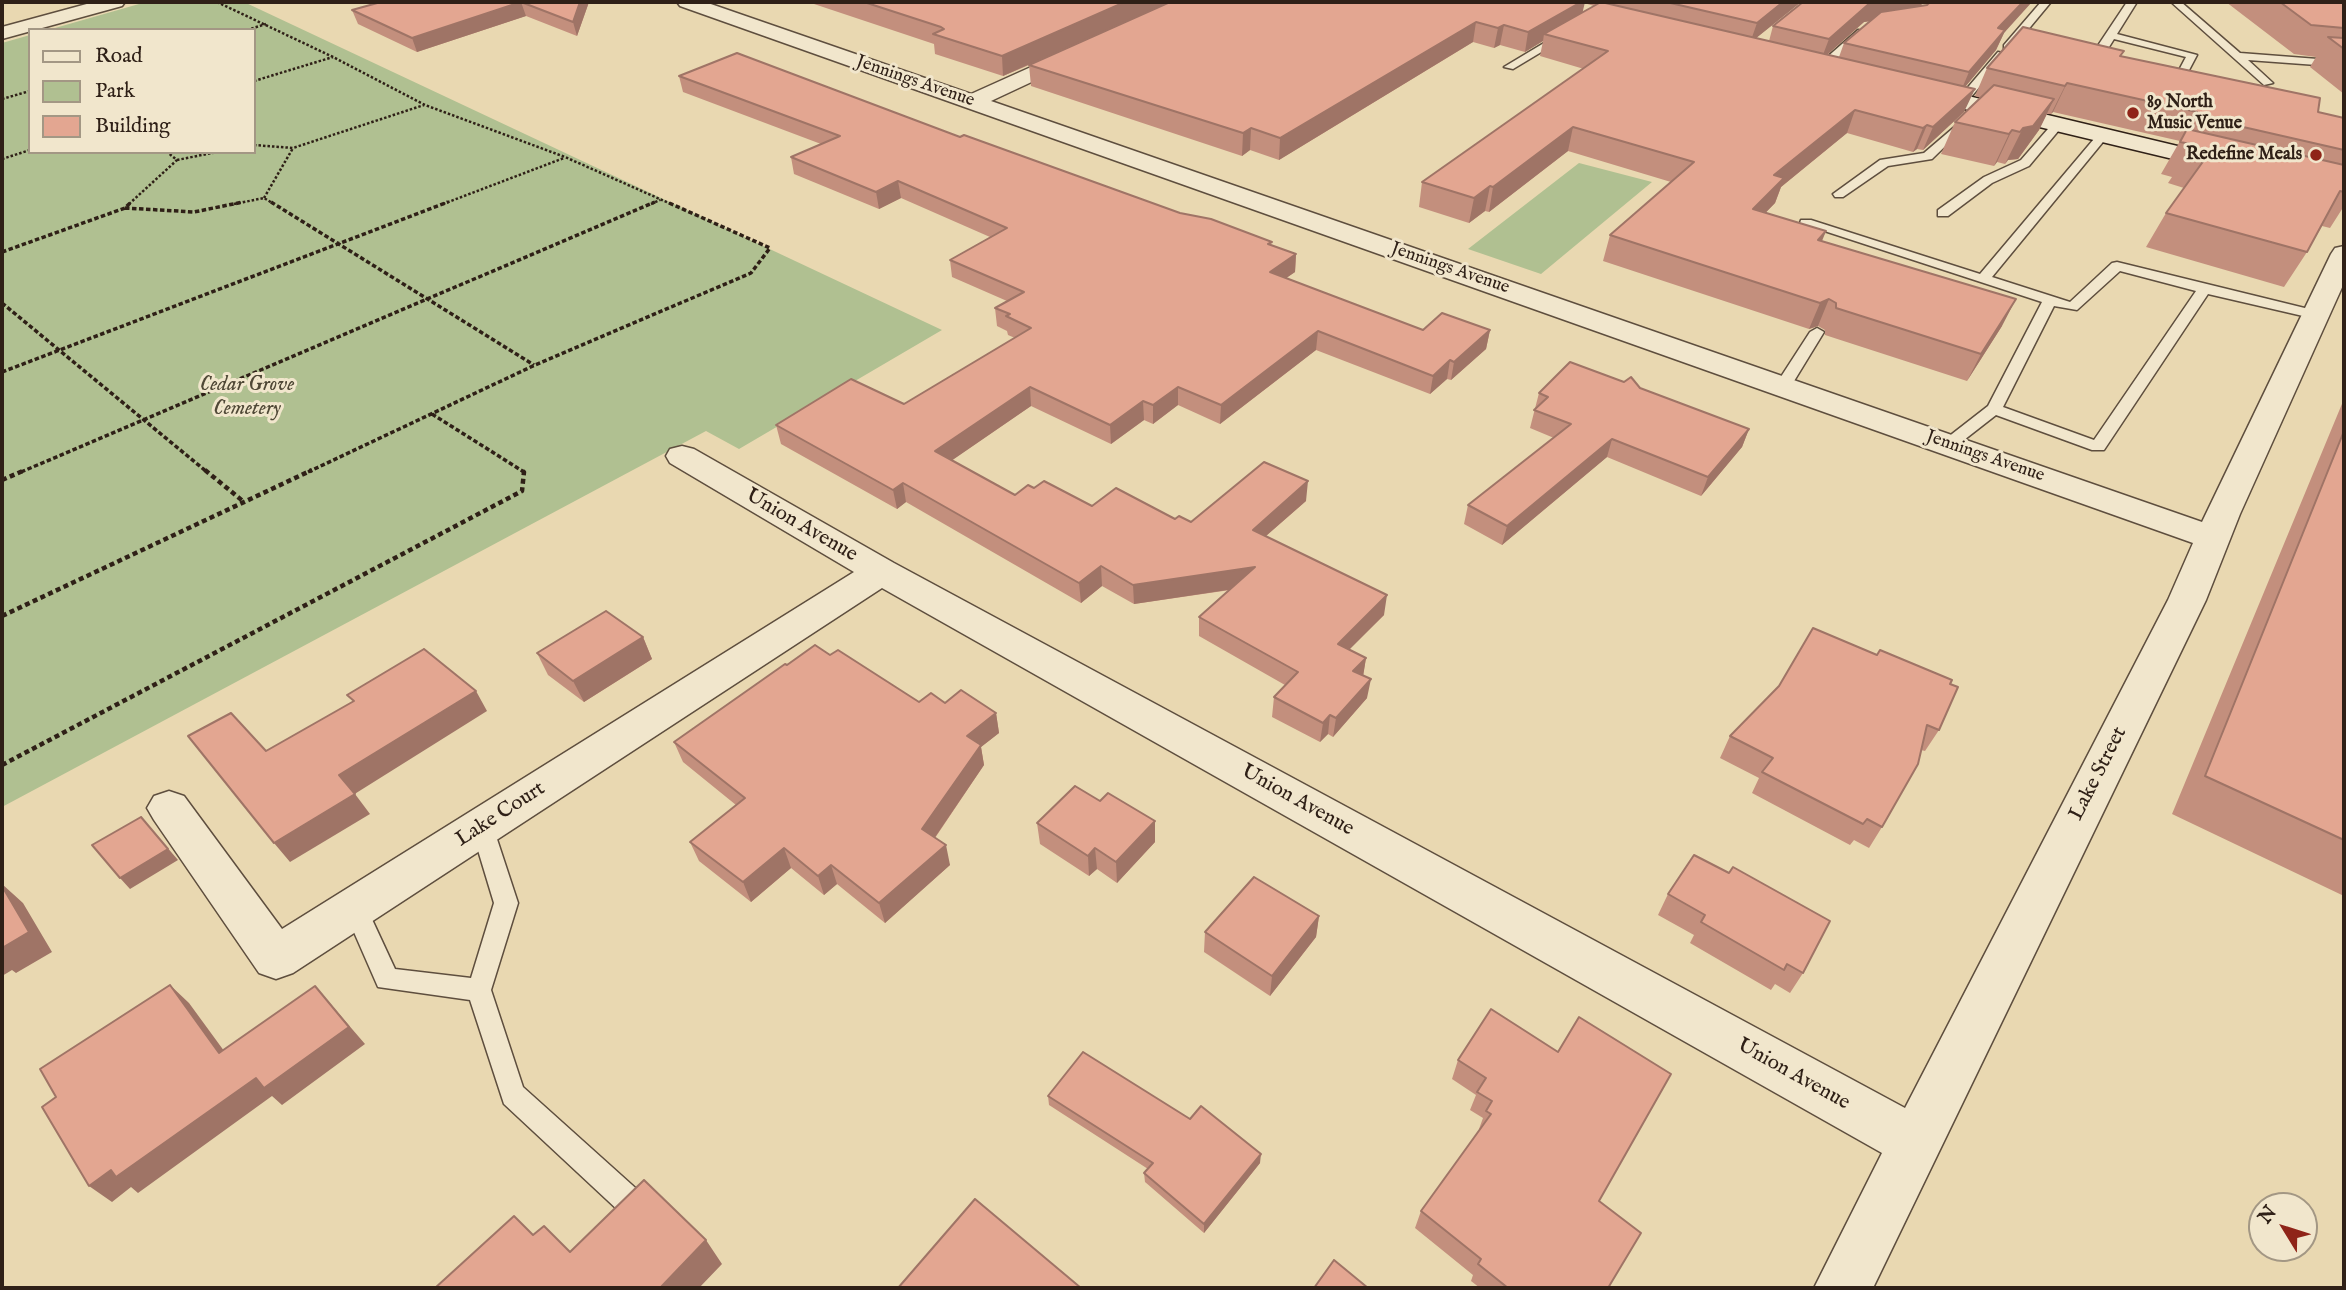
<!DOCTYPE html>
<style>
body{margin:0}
#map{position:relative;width:2346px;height:1290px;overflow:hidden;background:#e9d8b1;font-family:"IM FELL English",serif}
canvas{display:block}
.frame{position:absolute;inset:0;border:4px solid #2f2017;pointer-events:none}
.legend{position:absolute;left:28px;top:28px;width:228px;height:126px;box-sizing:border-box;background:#f1e6cc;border:2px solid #a39784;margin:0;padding:9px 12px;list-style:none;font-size:21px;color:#2f2017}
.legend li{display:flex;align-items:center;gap:14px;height:35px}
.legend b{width:35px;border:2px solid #a39784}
.north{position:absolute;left:2248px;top:1192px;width:70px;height:70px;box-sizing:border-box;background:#f1e6cc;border:2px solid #a39784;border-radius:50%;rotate:308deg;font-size:19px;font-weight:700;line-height:28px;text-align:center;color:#2f2017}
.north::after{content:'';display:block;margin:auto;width:24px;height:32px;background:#8f2418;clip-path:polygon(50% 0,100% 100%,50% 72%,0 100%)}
</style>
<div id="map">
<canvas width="2346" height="1290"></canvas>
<div class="frame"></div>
<ul class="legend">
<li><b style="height:9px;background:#f1e6cc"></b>Road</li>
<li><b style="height:19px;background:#b0c091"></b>Park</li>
<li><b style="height:19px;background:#e3a691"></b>Building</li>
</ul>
<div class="north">N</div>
</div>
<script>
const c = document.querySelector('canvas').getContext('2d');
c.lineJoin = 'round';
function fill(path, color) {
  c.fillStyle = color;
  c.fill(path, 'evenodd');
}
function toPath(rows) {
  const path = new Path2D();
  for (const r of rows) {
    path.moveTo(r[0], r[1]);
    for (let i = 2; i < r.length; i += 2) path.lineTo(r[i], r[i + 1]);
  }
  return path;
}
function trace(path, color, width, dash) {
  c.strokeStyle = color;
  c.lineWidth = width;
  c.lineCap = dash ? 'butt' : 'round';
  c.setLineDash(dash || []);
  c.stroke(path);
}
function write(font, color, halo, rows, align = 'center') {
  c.font = font + ' "IM FELL English",serif';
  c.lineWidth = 6;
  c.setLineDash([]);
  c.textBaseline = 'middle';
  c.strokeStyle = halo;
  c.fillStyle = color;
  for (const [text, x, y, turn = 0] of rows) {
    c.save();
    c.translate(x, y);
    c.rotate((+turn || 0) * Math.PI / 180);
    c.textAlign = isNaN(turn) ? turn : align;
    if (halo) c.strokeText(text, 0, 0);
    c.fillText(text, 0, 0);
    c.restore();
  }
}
const green = toPath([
 [146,2,244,2,942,330,739,449,706,431,2,807,2,43,30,35,30,152,254,152,254,30,48,30],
 [1579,163,1652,182,1541,274,1468,249]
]);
const pathFar2 = toPath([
 [217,2,333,57,425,105,565,157,671,204],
 [247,30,266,24],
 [254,81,333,57],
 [2,99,30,91],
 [254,145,293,148,424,105],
 [2,159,30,150],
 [177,160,217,152],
 [264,198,293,148],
 [129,204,177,160,167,152],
 [234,204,264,198,274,204],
 [443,204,564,158],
 [651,204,660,200]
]);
const pathFar1 = toPath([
 [271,202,534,365],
 [125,208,194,212,243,202],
 [2,252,125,208,131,202],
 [2,303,207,472],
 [2,372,448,202],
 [432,414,524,472],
 [21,472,655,202],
 [308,472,535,365,751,273,770,248,667,202]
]);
const path = toPath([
 [205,470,244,502],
 [2,480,25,470],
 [2,616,312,470],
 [2,765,522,491,524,472,521,470]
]);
const lane = toPath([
 [2041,2,2051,2,2012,49,2004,49,2004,45,2041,2],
 [2127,2,2137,2,2117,34,2197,55,2179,89,2170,87,2186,57,2114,39,2096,68,2088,68,2085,65,2127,2],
 [2171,2,2181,2,2240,53,2344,61,2344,67,2248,60,2273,83,2264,85,2171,2],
 [1858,30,1867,32,1825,70,1817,70,1817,66,1858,30],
 [1559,34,1568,36,1513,69,1504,67,1559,34],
 [1998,52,2007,54,1966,103,1958,103,1958,99,1998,52],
 [1965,118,1971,121,1969,123,1932,159,1888,166,1843,197,1835,197,1833,194,1880,160,1924,153,1965,118],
 [2054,122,2064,124,2029,166,1992,183,1948,216,1938,216,1938,210,1984,177,2021,160,2054,122],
 [2103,132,2109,135,2107,137,1992,277,2070,302,2112,263,2117,262,2321,312,2323,315,2316,319,2208,294,2104,450,2092,450,1996,415,1955,447,1943,447,1941,444,1943,441,1988,406,2042,302,1800,223,1801,220,1811,220,1980,274,2099,133,2103,132],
 [2120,271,2196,291,2094,440,2003,407,2054,306,2077,310,2120,271],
 [1817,328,1824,332,1791,386,1788,389,1778,389,1775,386,1810,332,1817,328],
 [482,818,490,821,493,827,518,903,491,990,523,1087,641,1193,645,1203,641,1213,631,1217,621,1213,504,1104,470,1000,378,987,343,907,347,900,355,897,363,900,395,969,471,978,494,903,471,827,474,821,482,818]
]);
const street = toPath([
 [94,2,125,2,122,6,2,39,2,27,94,2],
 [677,2,705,2,971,94,1071,49,1085,49,1088,53,1085,57,991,101,2202,522,2331,254,2335,248,2344,246,2344,283,2240,514,2206,600,1873,1288,1814,1288,1882,1153,882,588,293,973,276,979,259,973,154,820,147,808,154,796,169,791,184,796,282,929,854,572,670,463,666,456,670,449,682,446,694,449,894,563,1905,1108,2168,600,2193,543,680,6,677,2]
]);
const secondary = toPath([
 [1918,84,2232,159,2235,164,2232,169,2223,171,1910,96,1907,91,1910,86,1918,84]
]);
const wall = toPath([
 [374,2,589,2,577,36,526,16,417,52,358,24,352,10,377,3],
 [808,2,1801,2,1756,38,1769,41,1773,26,1803,2,1924,2,1920,6,2004,33,1996,50,1965,87,1964,112,1923,150,1917,149,1913,152,1847,133,1781,187,1775,203,1765,213,1822,241,2002,326,1967,381,1825,335,1825,330,1818,326,1809,329,1603,261,1610,235,1671,182,1568,151,1489,212,1485,211,1469,223,1419,207,1422,182,1584,69,1540,56,1543,41,1525,52,1500,45,1494,48,1473,42,1279,160,1250,150,1242,156,1031,86,1029,65,1003,76,935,54,934,44],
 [1584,3,1594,6,1582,12],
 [1870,21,1844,43,1839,57,1827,55,1864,22],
 [2226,2,2344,2,2344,94,2310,67,2316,57,2294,54],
 [2124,51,2121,56,2318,112,2344,118,2344,206,2330,228,2322,226,2307,252,2284,287,2146,247,2166,213,2184,188,2168,183,2172,177,2161,174,2180,141,2053,112,2051,114,2047,114,2039,130,2018,159,2008,160,2005,164,1997,162,1994,166,1941,154,1955,122,1981,98,1975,96,1987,68],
 [679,76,960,137,1296,254,1295,272,1286,278,1423,330,1490,330,1486,349,1451,380,1447,379,1430,394,1316,350,1220,424,1178,405,1153,424,1144,420,1111,444,1031,406,952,460,1015,495,1034,488,1092,506,1191,522,1306,501,1266,536,1384,615,1349,649,1366,658,1363,675,1367,698,1333,737,1328,734,1320,742,1272,717,1274,697,1285,685,1199,636,1199,617,1230,590,1134,604,1102,586,1081,603,906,502,897,509,781,444,776,425,904,404,1015,338,1008,335,1007,331,997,326,995,308,1007,301,952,277,950,260,990,237,901,198,879,209,794,174,791,157,821,144,683,92],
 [1640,388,1749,429,1742,447,1701,496,1607,457,1502,545,1464,524,1468,505,1554,438,1530,428,1539,393],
 [2344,399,2344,896,2172,814],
 [643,637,652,659,584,702,548,675,537,653],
 [830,655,919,702,945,703,996,713,999,733,981,747,984,765,935,838,950,865,885,923,837,884,824,895,791,868,751,902,699,861,690,842,736,805,683,762,674,742,787,665],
 [1877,655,1950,684,1939,730,1925,751,1921,750,1882,827,1869,848,1854,840,1850,845,1752,793,1759,778,1720,758,1730,736,1779,686],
 [1100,801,1155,842,1117,883,1097,869,1089,876,1040,844,1037,823],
 [1694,855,1803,973,1790,993,1775,984,1771,990,1690,943,1694,935,1658,915,1668,894],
 [1319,916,1316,937,1270,996,1204,952,1205,932],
 [1491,1009,1599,1201,1608,1288,1480,1288,1471,1281,1473,1275,1415,1228,1421,1211,1480,1130,1479,1129,1483,1118,1470,1110,1476,1095,1452,1079,1458,1060],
 [1048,1096,1260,1163,1204,1233,1145,1182,1144,1173,1148,1169,1049,1105]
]);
const shadedWall = toPath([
 [521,2,526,16,417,52,412,38],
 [580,2,589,2,577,36,573,22],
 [1125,2,1169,2,1003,76,1002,56],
 [1581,2,1585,2,1581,19,1544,34,1543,41,1525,52,1528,32],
 [1783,2,1801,2,1750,43,1757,23],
 [1871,2,1924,2,1910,16,1864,22,1821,60,1829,39],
 [2023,2,2032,2,2004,33,1996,50,1960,93,1969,72,1998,28],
 [1476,22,1473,42,1279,160,1280,138],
 [1504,25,1500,45,1494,48,1498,28],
 [2067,83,2053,112,2051,114,2065,86],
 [1975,89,1964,112,1923,150,1933,127],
 [2054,99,2039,130,2018,159,2008,160,2005,164,2023,128],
 [1855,110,1847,133,1781,187,1775,203,1745,234,1753,209,1774,175],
 [1927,125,1917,149,1913,152,1923,128],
 [1573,127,1568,151,1489,212,1493,187],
 [1251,128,1250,150,1242,156,1243,133],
 [2012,130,1997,162,1994,166,2009,134],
 [898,181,901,198,879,209,876,192],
 [1490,186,1485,211,1469,223,1474,198],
 [1826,231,1816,256,1818,240],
 [1296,254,1295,272,1269,290,1270,272],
 [1829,299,1818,326,1809,329,1820,303],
 [2016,299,2002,326,1967,381,1981,354],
 [1490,330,1486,349,1451,380,1454,362],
 [1318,331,1316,350,1220,424,1221,405],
 [1450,360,1447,379,1430,394,1433,376],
 [1030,387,1031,406,938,470,935,451],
 [1178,387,1178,405,1153,424,1153,405],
 [1143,401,1144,420,1111,444,1110,425],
 [1749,429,1742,447,1701,496,1708,477],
 [1612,439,1607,457,1502,545,1507,526],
 [1308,481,1306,501,1251,549,1253,530],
 [903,483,906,502,897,509,893,490],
 [1101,566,1102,586,1081,603,1079,583],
 [1255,567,1254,586,1134,604,1133,585],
 [1387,595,1384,615,1336,663,1338,644],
 [643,637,652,659,584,702,573,681],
 [1366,658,1363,677,1353,671],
 [1371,679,1367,698,1333,737,1336,718],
 [476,691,487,711,353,795,339,775],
 [996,713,999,733,981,747,984,765,927,849,922,829,967,736],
 [1330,715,1328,734,1320,742,1323,723],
 [355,794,370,814,290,862,274,843],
 [141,817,178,860,130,889,120,878],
 [1155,821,1155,842,1117,883,1116,862],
 [946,845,950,865,885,923,879,903],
 [784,848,791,868,751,902,743,882],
 [1095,848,1097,869,1089,876,1088,856],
 [831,865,837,884,824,895,818,876],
 [2,884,23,903,52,952,16,973,12,970,2,976],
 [1319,916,1316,937,1270,996,1272,976],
 [170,985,189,1003,238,1070,219,1053],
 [315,986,365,1044,282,1105,272,1096,138,1193,131,1187,112,1202,89,1186,111,1170],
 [1261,1154,1260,1163,1204,1233,1204,1224],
 [706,1240,722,1264,699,1288,660,1288]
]);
const building = toPath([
 [381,2,580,2,573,22,521,2,412,38,352,10,381,2],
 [864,2,1125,2,1002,56,933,34,944,29,941,27,864,2],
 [1170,2,1581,2,1528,32,1504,25,1498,28,1476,22,1280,138,1251,128,1243,133,1029,65,1170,2],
 [1601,2,1975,89,1933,127,1927,125,1923,128,1855,110,1774,175,1784,178,1753,209,1826,231,1818,240,2016,299,1981,354,1836,308,1836,303,1829,299,1820,303,1610,235,1694,162,1573,127,1493,187,1490,186,1474,198,1422,182,1608,51,1544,34,1601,2],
 [1666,2,1783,2,1757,23,1666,2],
 [1803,2,1875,2,1871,2,1829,39,1773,26,1803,2],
 [1930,2,2023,2,1998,28,2005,30,1969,72,1844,43,1881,12,1927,5,1930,2],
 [2280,2,2344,2,2344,28,2311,25,2280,2],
 [2023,27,2124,51,2120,56,2320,98,2318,112,2344,118,2344,150,2195,116,2197,112,2067,83,2065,86,1987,68,2023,27],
 [2328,37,2344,38,2344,49,2328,37],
 [737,53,960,137,964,135,1180,213,1211,219,1272,242,1268,244,1296,254,1270,272,1423,330,1442,313,1490,330,1454,362,1450,360,1433,376,1318,331,1221,405,1178,387,1153,405,1143,401,1110,425,1030,387,935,451,1015,495,1028,485,1034,488,1044,481,1092,506,1116,488,1175,519,1179,516,1191,522,1264,462,1308,481,1253,530,1387,595,1338,644,1366,658,1353,671,1371,679,1336,718,1330,715,1323,723,1274,697,1298,672,1199,617,1255,567,1133,585,1101,566,1079,583,903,483,893,490,776,425,851,379,904,404,1031,328,1006,316,1010,314,995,308,1024,292,950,260,1007,228,898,181,876,192,791,157,840,136,679,76,737,53],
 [1994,85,2054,99,2033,126,2023,128,2020,132,2012,130,2009,134,1955,122,1994,85],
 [2187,129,2344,165,2344,192,2340,191,2307,252,2166,213,2207,156,2187,151,2191,144,2180,142,2187,129],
 [1570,362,1624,382,1631,377,1640,388,1749,429,1708,477,1612,439,1507,526,1468,505,1571,424,1534,410,1548,397,1539,393,1570,362],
 [2344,431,2344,840,2205,776,2344,431],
 [606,611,643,637,573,681,537,653,606,611],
 [1813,628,1877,655,1880,650,1952,680,1950,684,1958,687,1939,730,1927,725,1918,764,1882,827,1867,819,1863,824,1762,772,1773,758,1730,736,1779,686,1813,628],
 [815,645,830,655,838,650,919,702,931,693,945,703,961,690,996,713,967,736,981,745,922,829,946,845,879,903,831,865,818,876,784,848,743,882,690,842,745,798,674,742,785,664,787,665,815,645],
 [424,649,476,691,339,775,355,794,274,843,188,736,231,713,266,751,354,701,347,695,424,649],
 [1075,786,1100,801,1108,793,1155,821,1116,862,1095,848,1088,856,1037,823,1075,786],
 [141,817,168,849,120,878,92,845,141,817],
 [1694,855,1729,873,1733,867,1830,921,1803,973,1787,964,1784,970,1701,922,1705,915,1668,894,1694,855],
 [1254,877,1319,916,1272,976,1205,932,1254,877],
 [2,886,29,932,2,948,2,886],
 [170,985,219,1053,315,986,349,1027,264,1088,256,1078,116,1177,111,1170,89,1186,42,1107,56,1097,40,1069,170,985],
 [1491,1009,1558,1052,1579,1017,1671,1074,1599,1201,1641,1233,1608,1288,1508,1288,1478,1264,1481,1259,1421,1211,1491,1114,1486,1111,1492,1101,1477,1092,1486,1078,1458,1060,1491,1009],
 [1083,1052,1190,1119,1201,1106,1261,1154,1204,1224,1144,1173,1153,1163,1048,1096,1083,1052],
 [644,1180,706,1240,660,1288,435,1288,514,1216,533,1235,544,1226,570,1252,644,1180],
 [975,1199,1081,1288,898,1288,975,1199],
 [1334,1260,1368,1288,1314,1288,1334,1260]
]);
const markers = [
 [2133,113,7,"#8f2418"],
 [2316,155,7,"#8f2418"]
];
const farStreetnames = [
 ["Jennings Avenue",915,82,19],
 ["Jennings Avenue",1450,269,19],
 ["Jennings Avenue",1985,457,19]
];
const farPoinames = [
 ["89 North",2147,103],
 ["Music Venue",2147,124],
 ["Redefine Meals",2302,155,"right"]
];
const parkNames = [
 ["Cedar Grove",247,386],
 ["Cemetery",247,410]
];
const streetNames = [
 ["Union Avenue",801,526,30],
 ["Lake Street",2099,774,-63],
 ["Union Avenue",1297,801,29],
 ["Lake Court",501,815,-33],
 ["Union Avenue",1793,1075,29]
];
fill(green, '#b0c091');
trace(lane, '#5e4e3e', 3);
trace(street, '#5e4e3e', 3);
trace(secondary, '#2f2017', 3);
trace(pathFar2, '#2f2017', 2.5, [2.5, 2]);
trace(pathFar1, '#2f2017', 3.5, [4.5, 2.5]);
trace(path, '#2f2017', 4.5, [5, 3.5]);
fill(lane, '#f1e6cc');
fill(street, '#f1e6cc');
fill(secondary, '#f1e6cc');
fill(wall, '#c38f7d');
fill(shadedWall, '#9f7466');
fill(building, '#e3a691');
trace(building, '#9f7466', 2);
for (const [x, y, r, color] of markers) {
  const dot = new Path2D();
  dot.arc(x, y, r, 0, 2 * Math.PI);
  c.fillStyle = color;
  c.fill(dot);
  trace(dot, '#f1e6cc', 2.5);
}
write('18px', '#2f2017', '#f1e6cc', farStreetnames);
write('bold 18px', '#2f2017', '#f1e6cc', farPoinames, 'left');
write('italic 21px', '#4f4836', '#f1e6cc', parkNames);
write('21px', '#2f2017', '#f1e6cc', streetNames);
</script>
